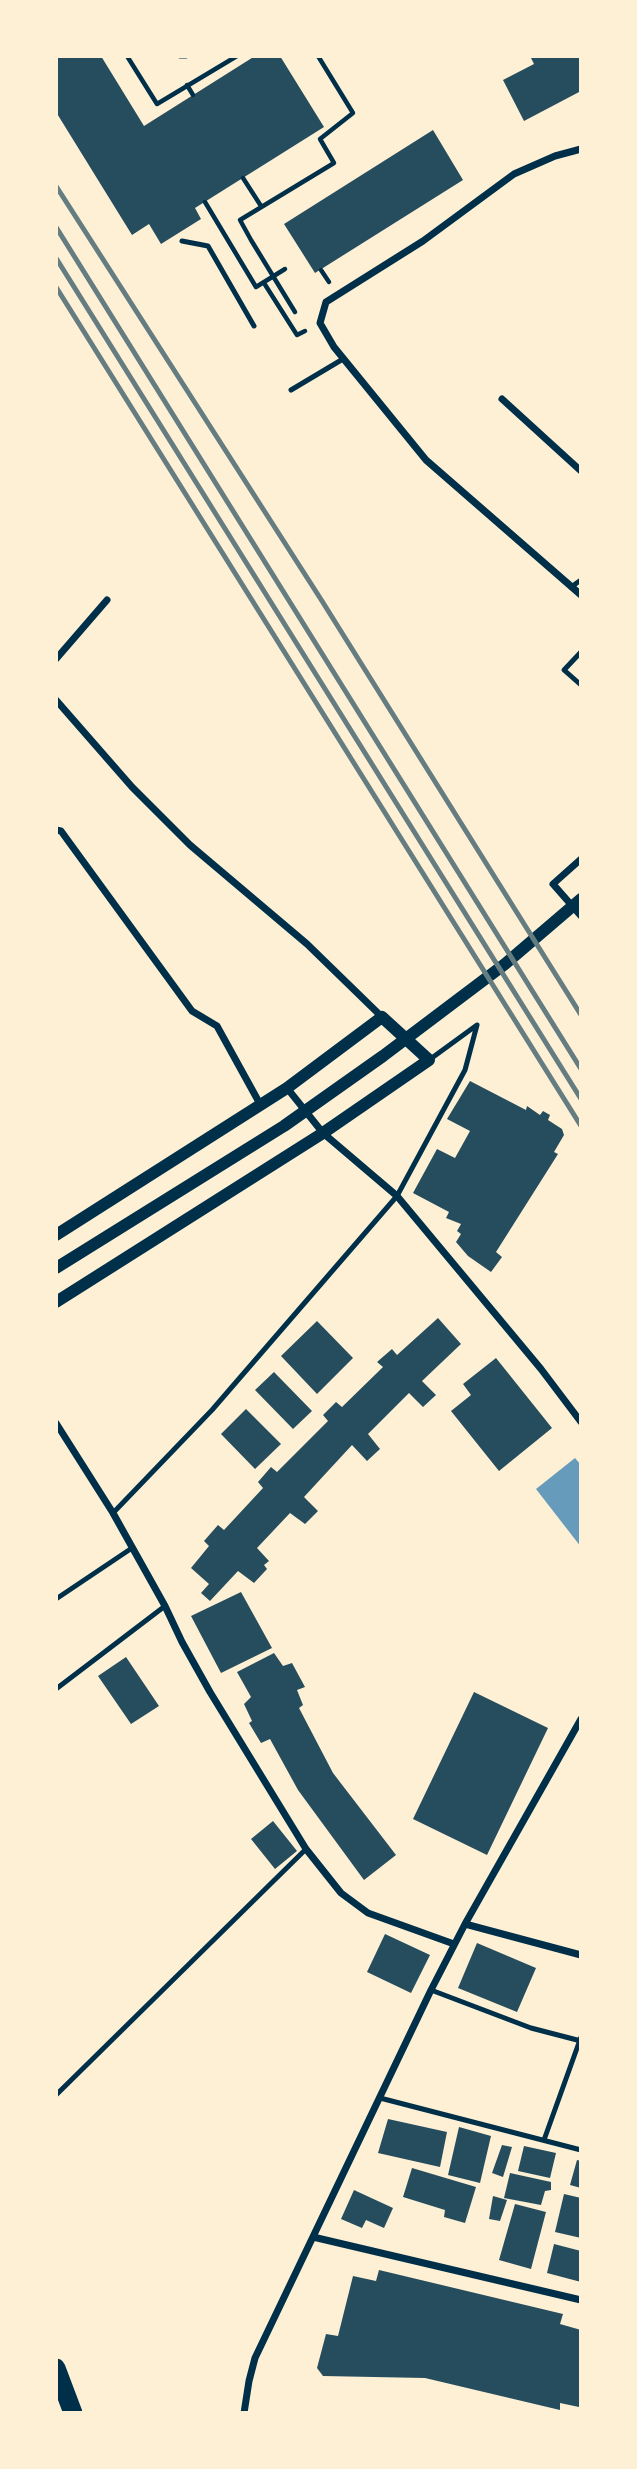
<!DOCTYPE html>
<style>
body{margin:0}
#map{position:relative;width:637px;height:2469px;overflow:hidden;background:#fdf0d5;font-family:"Public Sans",sans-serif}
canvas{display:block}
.frame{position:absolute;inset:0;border:58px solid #fdf0d5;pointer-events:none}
</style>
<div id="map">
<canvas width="637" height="2469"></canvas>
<div class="frame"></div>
</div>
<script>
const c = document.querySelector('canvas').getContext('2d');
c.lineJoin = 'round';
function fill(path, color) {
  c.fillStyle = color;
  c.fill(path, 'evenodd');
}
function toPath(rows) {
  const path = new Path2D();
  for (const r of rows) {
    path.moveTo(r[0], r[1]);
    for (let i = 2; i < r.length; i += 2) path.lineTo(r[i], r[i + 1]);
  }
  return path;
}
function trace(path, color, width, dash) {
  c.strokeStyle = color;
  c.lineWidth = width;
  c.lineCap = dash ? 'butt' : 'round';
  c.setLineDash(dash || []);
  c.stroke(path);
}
const water = toPath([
 [575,1458,581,1465,581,1547,536,1489]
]);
const building = toPath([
 [56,56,101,56,144,126,255,56,280,56,324,127,195,208,201,219,161,244,149,224,132,235,56,112],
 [530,56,581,56,581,91,524,121,503,80,534,64],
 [433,130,463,180,315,273,284,224],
 [470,1081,526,1110,527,1106,540,1115,543,1111,550,1115,548,1120,562,1129,564,1135,554,1152,558,1154,496,1252,502,1257,491,1272,468,1256,456,1242,461,1234,457,1231,461,1224,446,1218,449,1212,413,1193,437,1149,455,1158,470,1131,447,1119],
 [438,1318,461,1344,422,1381,436,1395,423,1407,409,1393,368,1434,380,1449,367,1461,352,1445,304,1497,318,1511,305,1524,290,1513,257,1548,269,1561,264,1565,267,1569,254,1583,238,1571,210,1601,201,1593,209,1584,191,1568,209,1546,204,1541,218,1525,224,1530,263,1488,258,1482,271,1467,277,1472,328,1421,323,1415,336,1402,342,1407,383,1367,377,1362,392,1349,397,1355],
 [317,1321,353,1358,317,1394,281,1356],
 [496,1358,552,1428,499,1471,451,1411,471,1395,463,1384],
 [274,1372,312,1411,293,1429,255,1390],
 [246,1409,281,1444,255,1469,221,1434],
 [241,1592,272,1648,221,1673,191,1616],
 [274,1653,283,1666,292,1663,305,1687,297,1690,303,1705,299,1708,333,1773,396,1855,364,1880,298,1790,270,1739,261,1743,249,1723,252,1721,244,1704,251,1697,237,1672],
 [126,1657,159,1706,131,1724,98,1676],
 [474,1692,548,1728,487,1855,413,1819],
 [273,1821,297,1851,275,1869,251,1839],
 [385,1934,430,1955,411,1993,367,1972],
 [477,1943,536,1968,517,2012,458,1988],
 [388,2119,447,2132,440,2167,378,2153],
 [459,2127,491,2136,480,2183,448,2175],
 [502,2145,512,2147,503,2177,492,2173],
 [524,2146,556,2153,550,2178,518,2171],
 [577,2160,581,2161,581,2188,570,2185],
 [412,2168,476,2187,465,2223,444,2217,445,2210,403,2197],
 [510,2173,551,2182,551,2190,545,2191,541,2205,504,2198],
 [354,2190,393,2208,384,2228,366,2220,362,2228,341,2219],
 [564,2194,581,2198,581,2238,555,2232],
 [493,2196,507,2200,500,2221,489,2219],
 [515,2204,546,2212,531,2269,499,2260],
 [554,2244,581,2251,581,2282,547,2273],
 [379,2270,563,2314,560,2324,581,2330,581,2398,579,2407,560,2403,560,2410,425,2378,323,2376,317,2368,326,2334,338,2336,353,2276,376,2281]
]);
const path = toPath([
 [127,56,157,104,237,56],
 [187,85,193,95],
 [243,178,261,206],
 [205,202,256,287,285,269],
 [251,240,240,220,334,163,320,139,353,113,318,56],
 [251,240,295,312],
 [321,270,329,282],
 [264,283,297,335,305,331]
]);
const service = toPath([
 [180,56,186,56],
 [182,241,208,246,254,326],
 [291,390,343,359],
 [571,587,581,580],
 [581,652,564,670,581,685],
 [113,1513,212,1410,397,1196,465,1070,477,1025,429,1060],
 [56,1599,132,1548],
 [56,1689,165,1606],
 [431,1990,531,2028,581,2041],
 [56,2095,306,1849],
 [380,2098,581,2150],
 [544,2140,581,2037]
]);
const minor = toPath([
 [581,149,555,156,514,174,423,241,326,302,320,323,334,347,426,460,581,595],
 [502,399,581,471],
 [56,659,107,600],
 [56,700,132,787,190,845,307,944,382,1017],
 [56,830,61,831,192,1011,217,1026,260,1104],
 [581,859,553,884,581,916],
 [287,1088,323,1133,397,1196,541,1369,581,1422],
 [56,1423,113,1513,165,1606,182,1642,210,1692,306,1849,341,1893,368,1913,454,1944],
 [465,1924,581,1955],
 [313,2237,581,2300],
 [244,2413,249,2381,255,2358,431,1990,465,1924,581,1719]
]);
const tertiary = toPath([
 [56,1235,287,1088,382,1017,429,1060,323,1133,56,1302],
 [56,1268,284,1126,383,1056,505,964,581,899]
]);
const trunk = toPath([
 [56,2368,73,2413]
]);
const rail = toPath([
 [56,186,322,601,581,1015],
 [56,227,581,1069],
 [56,258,581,1099],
 [56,287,581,1126]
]);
fill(water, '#669bbc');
fill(building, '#264d5e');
trace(path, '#003049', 4.5);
trace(service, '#003049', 5);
trace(minor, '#003049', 7);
trace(tertiary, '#003049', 12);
trace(trunk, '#003049', 19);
trace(rail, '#657d81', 5);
</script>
